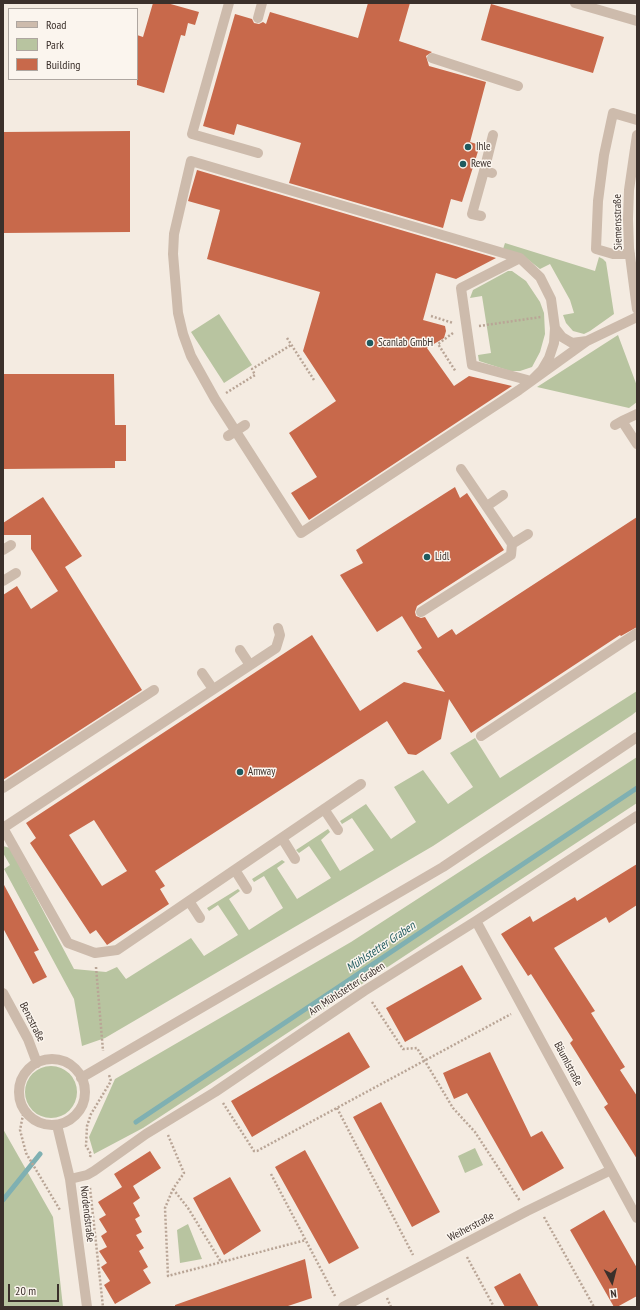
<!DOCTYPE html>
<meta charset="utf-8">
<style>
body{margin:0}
#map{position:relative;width:640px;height:1310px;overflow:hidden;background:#f4ebe1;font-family:"PT Sans Narrow",sans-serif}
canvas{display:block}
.frame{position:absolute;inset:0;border:4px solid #3b302b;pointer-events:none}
.legend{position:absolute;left:8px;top:8px;width:130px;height:72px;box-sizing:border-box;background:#fbf5ee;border:1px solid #aea6a0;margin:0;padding:5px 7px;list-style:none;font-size:12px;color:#3b302b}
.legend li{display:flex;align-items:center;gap:8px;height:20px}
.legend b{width:20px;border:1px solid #aea6a0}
.north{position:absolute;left:592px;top:1262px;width:40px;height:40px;-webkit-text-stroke:3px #fbf5ee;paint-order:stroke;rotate:173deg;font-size:11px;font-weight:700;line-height:16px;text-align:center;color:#3b302b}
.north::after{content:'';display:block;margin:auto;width:14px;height:18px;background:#3b302b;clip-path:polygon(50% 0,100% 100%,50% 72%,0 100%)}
.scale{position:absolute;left:8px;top:1284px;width:51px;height:18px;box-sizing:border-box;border:2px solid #3b302b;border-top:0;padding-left:5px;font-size:12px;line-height:14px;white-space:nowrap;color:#3b302b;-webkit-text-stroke:3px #fbf5ee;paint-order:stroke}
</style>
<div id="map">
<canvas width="640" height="1310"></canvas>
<div class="frame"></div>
<ul class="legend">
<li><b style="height:5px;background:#cdbbac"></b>Road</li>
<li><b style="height:11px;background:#b8c4a0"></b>Park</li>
<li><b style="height:11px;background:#c8694b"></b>Building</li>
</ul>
<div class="north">N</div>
<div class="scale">20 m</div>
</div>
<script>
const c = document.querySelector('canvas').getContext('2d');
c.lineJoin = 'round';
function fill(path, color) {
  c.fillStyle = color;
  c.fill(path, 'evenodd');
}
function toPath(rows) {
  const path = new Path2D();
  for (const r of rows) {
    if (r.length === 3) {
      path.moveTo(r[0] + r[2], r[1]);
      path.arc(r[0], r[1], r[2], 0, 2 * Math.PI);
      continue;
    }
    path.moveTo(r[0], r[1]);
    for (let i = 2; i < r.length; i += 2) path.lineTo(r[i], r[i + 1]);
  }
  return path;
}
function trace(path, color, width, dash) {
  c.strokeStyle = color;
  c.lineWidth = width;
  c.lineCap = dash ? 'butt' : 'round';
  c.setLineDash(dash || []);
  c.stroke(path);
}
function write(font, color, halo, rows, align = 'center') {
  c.font = font + ' "PT Sans Narrow",sans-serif';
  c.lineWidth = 3;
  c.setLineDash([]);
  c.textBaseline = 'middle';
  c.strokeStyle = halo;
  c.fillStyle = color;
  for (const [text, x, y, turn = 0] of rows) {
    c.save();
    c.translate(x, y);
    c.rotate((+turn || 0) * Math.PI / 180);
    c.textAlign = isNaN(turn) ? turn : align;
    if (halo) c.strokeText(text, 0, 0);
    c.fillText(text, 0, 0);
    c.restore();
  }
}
const green = toPath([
 [505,243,595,271,599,257,603,259,606,262,614,314,590,331,584,334,573,331,566,323,563,315,574,313,570,300,550,264,540,269,526,258,503,249],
 [508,271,512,271,526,281,540,302,544,313,545,334,540,352,532,367,520,371,510,371,479,361,478,355,491,353,482,296,470,298,473,290],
 [219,314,252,365,224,383,191,332],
 [618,335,637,386,637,402,629,408,537,387],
 [637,691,637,711,632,715,433,846,105,1038,82,1046,74,999,4,869,10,865,3,853,3,846,10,848,74,969,106,972,117,967,126,979,191,938,204,956,238,935,218,905,209,911,207,908,238,889,240,891,229,899,249,930,283,908,264,876,254,882,252,879,282,860,285,862,277,868,297,899,331,878,309,846,299,853,296,850,328,829,330,832,321,840,340,871,374,850,352,818,342,824,340,821,366,804,391,839,416,822,394,787,423,770,448,804,473,787,450,753,475,738,500,778],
 [637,757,637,803,143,1128,94,1154,89,1137,115,1079,351,942],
 [51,1092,26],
 [3,1129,53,1217,63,1307,3,1307],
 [475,1148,483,1165,465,1173,458,1156],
 [188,1224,202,1259,180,1263,177,1230]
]);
const stream = toPath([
 [136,1122,637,788],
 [3,1200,40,1154]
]);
const building = toPath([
 [153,3,167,3,199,12,195,25,188,23,185,36,181,35,164,93,137,85,137,35,143,37],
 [368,3,410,3,399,41,432,52,426,56,429,66,486,82,470,142,480,145,462,202,451,199,443,228,289,183,301,143,237,124,234,135,203,126,235,14,252,19,254,23,259,24,263,22,266,24,270,12,358,38],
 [491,4,604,37,593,73,481,40],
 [130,131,130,232,3,233,3,132],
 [197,170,496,258,456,279,436,273,423,320,445,326,446,331,444,338,427,348,454,386,469,376,512,386,309,520,291,493,317,477,289,433,336,401,303,351,320,292,207,259,220,210,188,201],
 [3,374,114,374,115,425,126,425,126,461,115,461,115,468,3,469],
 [455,487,460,498,467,493,504,550,417,606,415,612,416,616,421,618,425,617,438,638,452,629,456,635,637,517,637,627,621,636,620,635,471,733,449,699,441,739,416,755,408,754,387,721,155,871,165,886,160,889,169,904,107,945,96,930,90,934,30,843,36,838,26,823,312,635,360,711,404,682,445,692,417,651,422,648,402,616,377,632,340,575,363,563,356,550],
 [94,820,127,871,102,886,69,835],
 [43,497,82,556,65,567,142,690,3,780,3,595,17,586,31,609,58,591,31,549,31,535,3,535,3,523],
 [637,864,637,905,609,923,606,917,554,948,595,1011,591,1013,625,1067,620,1070,637,1096,637,1159,604,1107,608,1104,570,1043,573,1040,531,974,528,976,501,934,530,916,533,922,575,897,577,901],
 [3,883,39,950,34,952,47,977,33,984,3,928],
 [462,965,482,999,405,1042,386,1008],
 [349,1032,370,1067,252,1137,231,1101],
 [490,1052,531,1137,542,1131,564,1168,523,1191,467,1093,454,1099,443,1073],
 [381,1102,440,1212,412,1227,353,1117],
 [305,1150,359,1248,329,1264,275,1167],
 [150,1151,161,1168,133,1186,140,1198,133,1203,140,1216,135,1219,142,1232,136,1235,144,1248,139,1251,148,1267,143,1270,151,1283,115,1304,104,1285,110,1281,101,1267,107,1263,99,1251,107,1247,101,1236,107,1232,99,1219,106,1215,98,1202,122,1187,114,1174],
 [230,1177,261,1231,224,1255,193,1198],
 [604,1210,637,1268,637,1296,617,1307,614,1307,570,1230],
 [305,1259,312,1298,285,1307,175,1307,175,1305],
 [520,1273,539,1307,505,1307,494,1287]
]);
const path = toPath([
 [431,316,453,323],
 [479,326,541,317],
 [453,333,438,344,456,372],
 [287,338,314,380],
 [226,393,255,375,252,369,291,345],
 [96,967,103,1051],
 [372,1002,403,1049,417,1048,453,1108,475,1132,520,1201],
 [223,1103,254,1151,257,1151,511,1014],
 [337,1108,413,1255],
 [24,1110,20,1130,26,1153,60,1210],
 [168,1135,184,1173,173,1189,165,1208,168,1276,306,1240],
 [90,1157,91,1154,86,1146,87,1126,91,1114,111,1081,109,1075],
 [271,1174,335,1296],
 [90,1188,103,1307],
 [173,1189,188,1208,221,1262],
 [544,1217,594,1307],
 [467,1257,494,1307],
 [387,1298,391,1307]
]);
const minor = toPath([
 [229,3,192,134,258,153],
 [575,3,637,21],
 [258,18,262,3],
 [432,58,518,86],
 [637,135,629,190,628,219,629,248,637,309],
 [484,171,493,135],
 [481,216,472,214,484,171,492,173],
 [630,254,613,254,596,249,598,201,604,155,613,113,637,120],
 [520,258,461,288,472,365,531,381,542,370,549,358,554,343,555,328],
 [587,341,572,343,562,337,555,328,551,299,540,277,520,258,191,161,174,234,173,254,178,313,183,334,191,356,215,399,301,533,519,390,587,341,637,317],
 [622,421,637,414],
 [615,425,622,421,637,444],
 [228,436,245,425],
 [461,469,512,544,528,534],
 [487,506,503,495],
 [3,550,11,545],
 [3,581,16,573],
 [421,612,511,555,512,544],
 [240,650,250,665],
 [202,673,213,689],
 [481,736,637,633],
 [3,788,154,690],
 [324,809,338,830],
 [3,828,68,943,95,953,117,950,361,784],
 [3,828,276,648,280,635,278,628],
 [282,838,295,859],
 [235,870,247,889],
 [189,901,200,918],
 [476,921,637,1218],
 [3,993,28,1039,37,1063],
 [52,1092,33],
 [81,1078,443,867,637,737],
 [57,1125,70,1179,87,1307],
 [70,1179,87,1175,94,1171,146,1134,215,1092,364,991,476,921,637,816],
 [343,1307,527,1211,611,1170]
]);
const markers = [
 [468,147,4,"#1f5a5e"],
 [463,164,4,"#1f5a5e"],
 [370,343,4,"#1f5a5e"],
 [427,557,4,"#1f5a5e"],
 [240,772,4,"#1f5a5e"]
];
const poiNames = [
 ["Ihle",476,147],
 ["Rewe",471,164],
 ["Scanlab GmbH",378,343],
 ["Lidl",435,557],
 ["Amway",248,772]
];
const streetNames = [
 ["Siemensstraße",618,222,-91],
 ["Am Mühlstetter Graben",347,989,-33],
 ["Benzstraße",32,1022,63],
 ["Bäumlstraße",568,1064,62],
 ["Nordendstraße",87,1214,83],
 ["Weiherstraße",471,1227,-28]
];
const waterNames = [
 ["Mühlstetter Graben",381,947,-34]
];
fill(green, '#b8c4a0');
trace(stream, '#7fb0b2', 5);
fill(building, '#c8694b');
trace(path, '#b9a596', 2.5, [2, 2]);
trace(minor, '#cdbbac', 10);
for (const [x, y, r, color] of markers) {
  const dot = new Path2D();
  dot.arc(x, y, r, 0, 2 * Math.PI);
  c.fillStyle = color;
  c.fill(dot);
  trace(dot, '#fbf5ee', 1.5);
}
write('11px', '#3b302b', '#fbf5ee', poiNames, 'left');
write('11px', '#3b302b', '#fbf5ee', streetNames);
write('italic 12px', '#1f5a5e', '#fbf5ee', waterNames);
</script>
